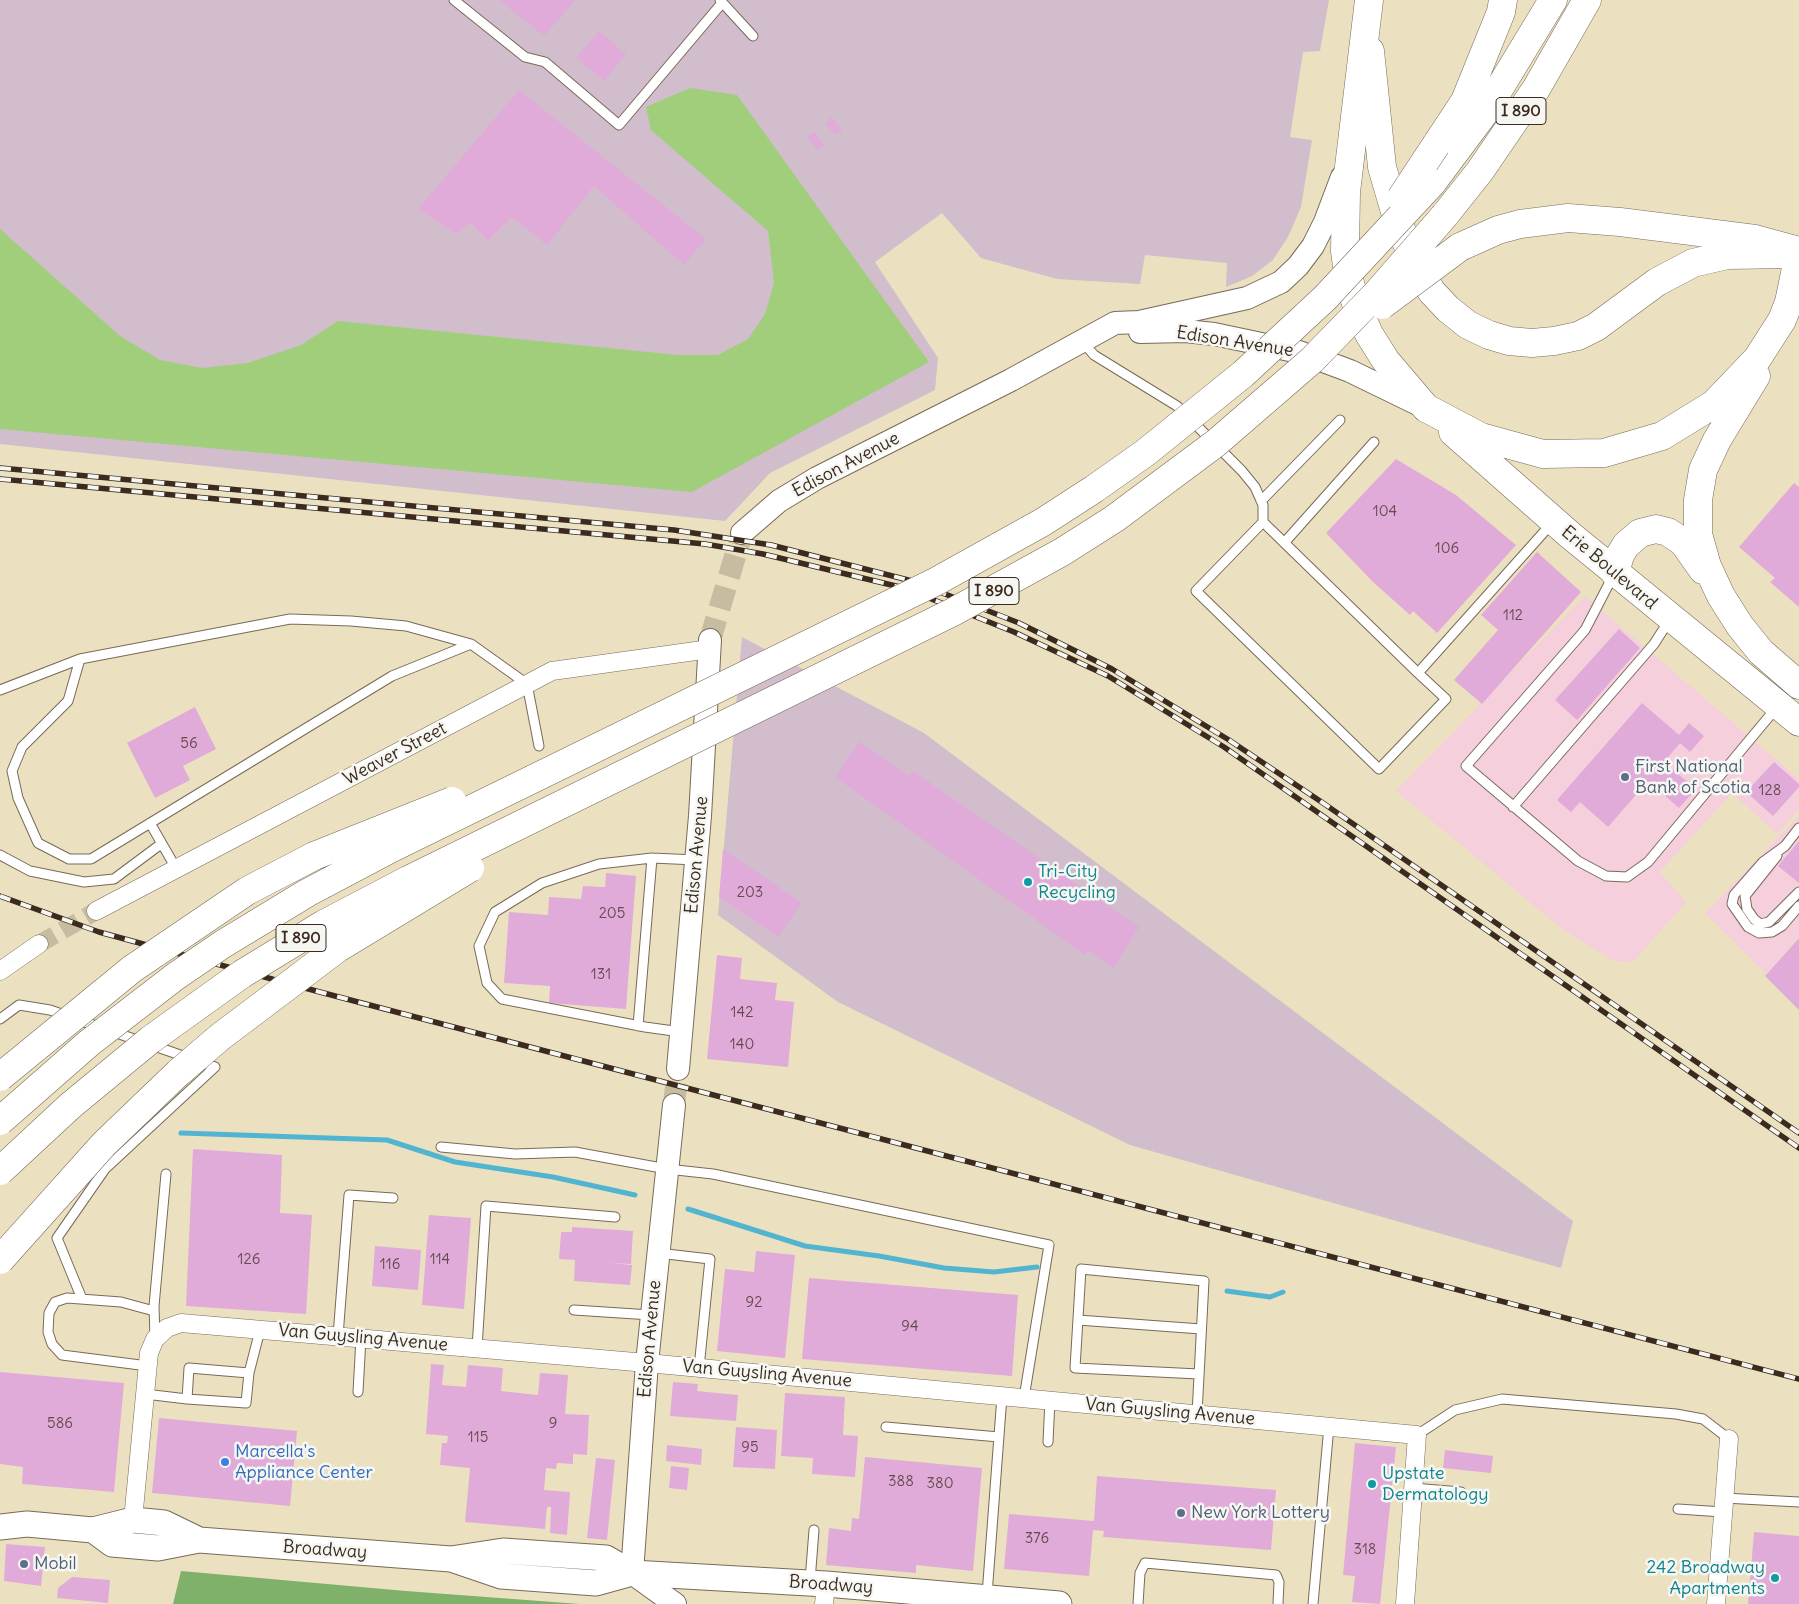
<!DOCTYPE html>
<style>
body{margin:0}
canvas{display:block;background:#ebe1c0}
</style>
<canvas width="1799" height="1604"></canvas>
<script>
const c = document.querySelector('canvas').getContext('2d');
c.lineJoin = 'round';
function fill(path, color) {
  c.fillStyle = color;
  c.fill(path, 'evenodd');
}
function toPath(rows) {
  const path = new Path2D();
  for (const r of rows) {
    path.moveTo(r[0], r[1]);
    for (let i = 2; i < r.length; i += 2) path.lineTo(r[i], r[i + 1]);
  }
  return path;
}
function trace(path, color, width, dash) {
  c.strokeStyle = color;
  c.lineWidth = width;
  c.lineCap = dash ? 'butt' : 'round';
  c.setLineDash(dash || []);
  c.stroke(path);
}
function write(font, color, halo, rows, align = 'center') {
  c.font = font + ' Delius,sans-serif';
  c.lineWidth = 5;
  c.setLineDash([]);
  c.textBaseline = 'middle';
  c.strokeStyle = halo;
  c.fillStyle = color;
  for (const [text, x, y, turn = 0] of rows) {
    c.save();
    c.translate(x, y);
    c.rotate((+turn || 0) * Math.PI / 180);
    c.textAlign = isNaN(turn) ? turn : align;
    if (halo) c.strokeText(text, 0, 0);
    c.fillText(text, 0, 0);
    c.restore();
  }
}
const built = toPath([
 [1585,596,1799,779,1799,809,1777,834,1732,793,1660,872,1686,902,1633,962,1614,961,1562,929,1396,791],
 [1799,816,1799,937,1766,974,1705,913]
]);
const industrial = toPath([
 [0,0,1329,0,1320,51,1303,52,1290,137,1312,140,1301,207,1288,237,1273,260,1252,276,1226,287,1227,263,1145,255,1140,284,1057,279,981,258,942,213,875,262,938,358,935,390,770,473,725,521,0,444],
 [742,637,924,733,1573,1221,1561,1268,1130,1145,838,1002,718,915]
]);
const green = toPath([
 [690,88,737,95,929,362,692,492,0,429,0,229,120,336,160,360,202,368,248,363,301,345,338,321,678,355,718,355,748,339,765,314,774,283,768,231,651,130,646,107]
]);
const forest = toPath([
 [181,1571,406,1591,580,1604,173,1604]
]);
const stream = toPath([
 [181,1133,387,1140,455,1162,553,1177,635,1195],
 [688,1209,805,1246,879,1256,944,1268,994,1272,1037,1267],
 [1227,1291,1270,1297,1283,1292]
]);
const building = toPath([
 [499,0,576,0,544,36],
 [599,31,626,54,604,81,576,58],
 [519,90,706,239,684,265,594,186,547,245,512,217,488,241,470,223,456,234,418,209],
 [832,117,842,130,835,135,825,123],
 [814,132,824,145,817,150,807,137],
 [1396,459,1456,495,1516,545,1437,633,1413,611,1410,615,1374,583,1326,533],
 [1794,483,1799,487,1799,607,1770,582,1775,578,1739,547],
 [1537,552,1581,592,1482,704,1454,680,1498,630,1481,615],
 [1619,629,1640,648,1577,720,1555,700],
 [1642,703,1679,735,1689,723,1704,736,1690,752,1680,743,1664,762,1696,789,1679,808,1648,781,1608,827,1580,802,1571,812,1557,800],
 [195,707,216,749,183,766,190,780,155,798,127,743],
 [859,742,910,776,913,771,1139,927,1113,968,1088,950,1085,955,835,777],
 [1774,762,1799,784,1799,787,1773,816,1746,792],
 [1799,841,1799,883,1778,866],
 [723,849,802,903,778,937,719,897],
 [606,873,636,876,626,1009,549,1003,550,986,504,983,509,912,548,915,549,897,581,899,583,886,605,887],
 [1799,938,1799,1010,1765,976],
 [717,955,742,958,740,979,777,983,775,1000,794,1002,788,1067,707,1059],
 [193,1149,282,1155,280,1213,312,1215,306,1314,186,1306],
 [429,1215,471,1218,464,1309,422,1305],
 [572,1227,633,1231,631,1264,610,1263,632,1265,630,1285,574,1281,575,1260,559,1259,561,1232,572,1232],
 [375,1246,421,1250,418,1290,372,1286],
 [756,1251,795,1255,785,1358,717,1351,725,1269,754,1272],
 [809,1278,1018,1295,1012,1376,802,1359],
 [431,1364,444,1365,442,1385,466,1387,468,1365,503,1368,501,1391,538,1395,540,1373,568,1375,565,1414,589,1415,587,1455,573,1454,573,1464,557,1463,556,1469,546,1468,544,1490,570,1492,567,1535,550,1533,551,1507,547,1507,545,1529,465,1522,470,1468,440,1465,442,1443,447,1443,448,1436,426,1434],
 [0,1372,124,1383,114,1492,22,1484,23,1467,0,1464],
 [673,1382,698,1384,697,1391,738,1395,736,1421,670,1416],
 [785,1393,845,1397,843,1435,858,1436,855,1477,812,1474,813,1458,781,1456],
 [159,1418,297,1431,290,1506,152,1493],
 [736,1427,777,1430,775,1469,733,1467],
 [1355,1443,1396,1447,1380,1604,1352,1602,1355,1576,1343,1575],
 [667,1445,702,1449,701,1465,666,1461],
 [1445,1450,1493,1456,1491,1473,1443,1468],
 [865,1457,982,1468,973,1571,916,1565,916,1573,826,1565,829,1528,851,1531,852,1518,859,1519],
 [596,1458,615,1460,607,1540,587,1538],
 [671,1466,689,1468,687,1490,669,1488],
 [1097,1476,1276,1490,1271,1550,1103,1537,1104,1531,1093,1530,1089,1576,1004,1569,1009,1514,1094,1521],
 [1754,1532,1799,1536,1799,1604,1748,1604],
 [6,1544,45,1547,41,1586,4,1581],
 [72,1577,110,1580,108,1603,57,1598,58,1588]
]);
const minorTunnel = toPath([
 [39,944,96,911]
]);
const tertiaryTunnel = toPath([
 [710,640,742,533],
 [674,1105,678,1069]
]);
const service = toPath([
 [454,0,525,57,545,62,619,125,722,3],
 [720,0,753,36],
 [1082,341,1094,355,1177,406,1242,471,1255,487,1263,505,1263,522],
 [1261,501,1340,420],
 [1284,543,1374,442],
 [1614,574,1585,630,1466,766,1578,861,1606,876,1627,877,1648,862,1777,707],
 [471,644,392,676,91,859,69,859,38,843,18,798,12,771,22,747,68,701,80,659,290,619,351,621,406,626,471,644,527,684,539,746],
 [1418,673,1446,699,1379,769,1196,591,1263,522,1418,673,1552,523],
 [0,690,80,659],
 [1513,807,1654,644,1670,619],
 [150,823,177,870],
 [1799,828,1785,846,1763,862,1734,895,1732,904,1748,927,1759,933,1772,932,1782,926,1799,906],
 [0,855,30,871,84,882,114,879,161,844],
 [1777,856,1745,896,1747,909,1754,919,1760,924,1769,922,1799,892],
 [0,1019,19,1005,50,1010,215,1067,105,1169,57,1238,82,1299],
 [638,1026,652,858],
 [681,1032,645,1027,502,999,487,983,479,946,495,912,542,883,599,864,652,858,696,860],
 [441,1147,515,1154,575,1152,667,1169,713,1174,1049,1245,1024,1398],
 [658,1253,710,1259,699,1368],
 [574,1310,651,1315],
 [1078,1320,1201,1329],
 [338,1336,349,1195,393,1198],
 [155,1338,154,1306,166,1174],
 [477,1348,486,1206,615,1217],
 [148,1366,62,1355,52,1344,48,1332,49,1313,55,1302,67,1298,121,1302,154,1311],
 [358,1392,361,1338],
 [145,1394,187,1399,189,1368,249,1373,260,1330],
 [187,1399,246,1403,249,1373],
 [1197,1414,1204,1281,1081,1269,1075,1368,1199,1374],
 [886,1427,999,1437],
 [1417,1435,1455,1410,1502,1399,1676,1414,1703,1419,1729,1439],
 [1048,1442,1050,1400],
 [1413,1488,1461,1492],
 [1724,1498,1799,1502],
 [1678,1509,1723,1512],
 [810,1581,814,1530],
 [987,1595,1002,1396],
 [1138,1604,1140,1573,1145,1563,1276,1575,1279,1582,1278,1604],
 [1313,1604,1329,1426]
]);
const minor = toPath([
 [96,911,552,671,710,649],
 [0,971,39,944],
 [133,1520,149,1353,155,1339,167,1328,181,1323,647,1363,1417,1435,1405,1604],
 [824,1604,826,1584],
 [1716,1604,1729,1439]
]);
const tertiary = toPath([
 [1140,332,1185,331,1214,334,1299,352,1350,371,1422,406],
 [742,533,779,501,817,478,1011,380,1115,323,1139,322,1247,298,1281,282,1298,266,1313,246,1325,222,1342,177],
 [678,1069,700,816,710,640],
 [674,1105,647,1363,632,1573,675,1604]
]);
const secondary = toPath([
 [0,1527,27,1524,93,1530,133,1520,164,1523,199,1540],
 [93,1530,112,1544,158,1548,199,1540,451,1559,503,1551,606,1558,632,1573],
 [451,1559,501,1576,596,1583,632,1573,826,1584,1059,1604]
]);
const primary = toPath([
 [1370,51,1382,167,1398,222,1418,270,1432,292,1448,309,1468,325,1489,335,1509,341,1532,343,1554,341,1578,336,1596,327,1657,282,1693,263,1727,255,1792,254]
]);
const trunk = toPath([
 [1369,0,1346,192,1345,251,1349,280,1357,307,1369,334,1386,361,1426,408,1481,437,1543,454,1604,453,1662,436,1714,404,1757,359,1782,320,1789,302,1799,254],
 [1756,376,1717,440,1703,470,1698,500,1698,534,1707,566,1721,596,1740,626,1761,652,1799,685],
 [1453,432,1570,535,1799,722],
 [1615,573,1620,555,1626,545,1640,533,1656,529,1668,532,1683,542,1703,570]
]);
const motorway = toPath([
 [1436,145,1465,101,1501,12,1503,0],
 [1432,183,1485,112,1553,0],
 [1445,215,1480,171,1536,89,1587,0],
 [1460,247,1498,230,1520,224,1568,218,1620,222,1755,239,1799,251]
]);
const rail = toPath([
 [0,468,674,530,771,545,912,581,1019,623,1112,669,1229,740,1323,803,1799,1133],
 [0,479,705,544,763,554,904,588,1014,632,1108,676,1224,747,1799,1148],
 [0,896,99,932,316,991,1799,1379]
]);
const motorwayBridge = toPath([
 [1401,198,1436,145],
 [1382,305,1460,247],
 [0,1077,132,969,247,891,314,856,452,801],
 [0,1121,89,1043,176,976,223,944,307,893,392,848,937,581,1043,522,1094,489,1145,453,1243,374,1325,298,1432,183],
 [0,1171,70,1106,150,1040,242,974,324,924,408,880,953,612,1062,552,1114,519,1216,443,1312,360,1378,292,1445,215],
 [0,1260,104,1144,178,1073,220,1037,338,948,470,868]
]);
const markers = [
 [1625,777,5,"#5c6f8a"],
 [1028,882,5,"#0f9aa8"],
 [225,1462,5,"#3f7fe0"],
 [1372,1484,5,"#0f9aa8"],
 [1181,1513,5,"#5c6f8a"],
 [24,1564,5,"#5c6f8a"],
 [1775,1578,5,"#0f9aa8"]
];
const numberNames = [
 ["104",1385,512],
 ["106",1447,549],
 ["112",1513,616],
 ["56",189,744],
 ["128",1770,791],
 ["203",750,893],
 ["205",612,914],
 ["131",601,975],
 ["142",742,1013],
 ["140",742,1045],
 ["126",249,1260],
 ["114",440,1260],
 ["116",390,1265],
 ["92",754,1303],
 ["94",910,1327],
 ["586",60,1424],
 ["9",553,1424],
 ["115",478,1438],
 ["95",750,1448],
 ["388",901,1482],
 ["380",940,1484],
 ["376",1037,1539],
 ["318",1365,1550]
];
const shields = [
 [1521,111,50],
 [994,591,50],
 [301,938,50]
];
const shieldNames = [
 ["I 890",1521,111],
 ["I 890",994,591],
 ["I 890",301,938]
];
const streetNames = [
 ["Edison Avenue",1235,342,9],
 ["Edison Avenue",846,465,-28],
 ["Erie Boulevard",1609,568,40],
 ["Weaver Street",395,754,-28],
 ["Edison Avenue",697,855,-85],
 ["Van Guysling Avenue",363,1338,5],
 ["Edison Avenue",650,1339,-85],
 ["Van Guysling Avenue",767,1374,5],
 ["Van Guysling Avenue",1170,1412,5],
 ["Broadway",325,1550,4],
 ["Broadway",831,1585,4]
];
const serviceNames = [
 ["First National",1635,767],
 ["Bank of Scotia",1635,788],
 ["New York Lottery",1191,1513],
 ["Mobil",34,1564]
];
const cultureNames = [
 ["Tri-City",1038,872],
 ["Recycling",1038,893],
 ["Upstate",1382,1474],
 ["Dermatology",1382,1495],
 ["242 Broadway",1765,1568,"right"],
 ["Apartments",1765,1589,"right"]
];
const shopNames = [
 ["Marcella's",235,1452],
 ["Appliance Center",235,1473]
];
fill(built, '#f5cfdc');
fill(industrial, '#d1bdcc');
fill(green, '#a1ce7b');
fill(forest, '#80b16b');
trace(stream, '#51b4d0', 5);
fill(building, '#e1abd9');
trace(minorTunnel, '#c8bca0', 18, [18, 9]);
trace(tertiaryTunnel, '#c8bca0', 22, [22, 11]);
trace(service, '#796a57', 11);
trace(minor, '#796a57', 19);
trace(tertiary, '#796a57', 24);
trace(secondary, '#796a57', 27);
trace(primary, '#796a57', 29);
trace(trunk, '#796a57', 29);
trace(motorway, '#796a57', 29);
trace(service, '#fff', 9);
trace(minor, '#fff', 18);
trace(tertiary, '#fff', 22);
trace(secondary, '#fff', 25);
trace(primary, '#fff', 28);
trace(trunk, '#fff', 28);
trace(motorway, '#fff', 28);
trace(rail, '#3b2a1e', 5.5);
trace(rail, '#f6f6f2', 4, [11]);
trace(motorwayBridge, '#796a57', 29, []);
trace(motorwayBridge, '#fff', 28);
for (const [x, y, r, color] of markers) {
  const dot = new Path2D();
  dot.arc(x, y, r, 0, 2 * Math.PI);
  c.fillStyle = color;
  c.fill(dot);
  trace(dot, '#f6f6f2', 2);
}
write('15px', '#644a4d', null, numberNames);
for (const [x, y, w] of shields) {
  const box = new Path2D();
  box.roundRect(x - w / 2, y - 13.5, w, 27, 4);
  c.fillStyle = '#f6f6f2';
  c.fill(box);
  trace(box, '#3b2a1e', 1);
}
write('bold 16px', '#3b2a1e', null, shieldNames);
write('18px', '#3b2a1e', '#f6f6f2', streetNames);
write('18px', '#4e5e75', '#f6f6f2', serviceNames, 'left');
write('18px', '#0d838f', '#f6f6f2', cultureNames, 'left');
write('18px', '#366cbe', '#f6f6f2', shopNames, 'left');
</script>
